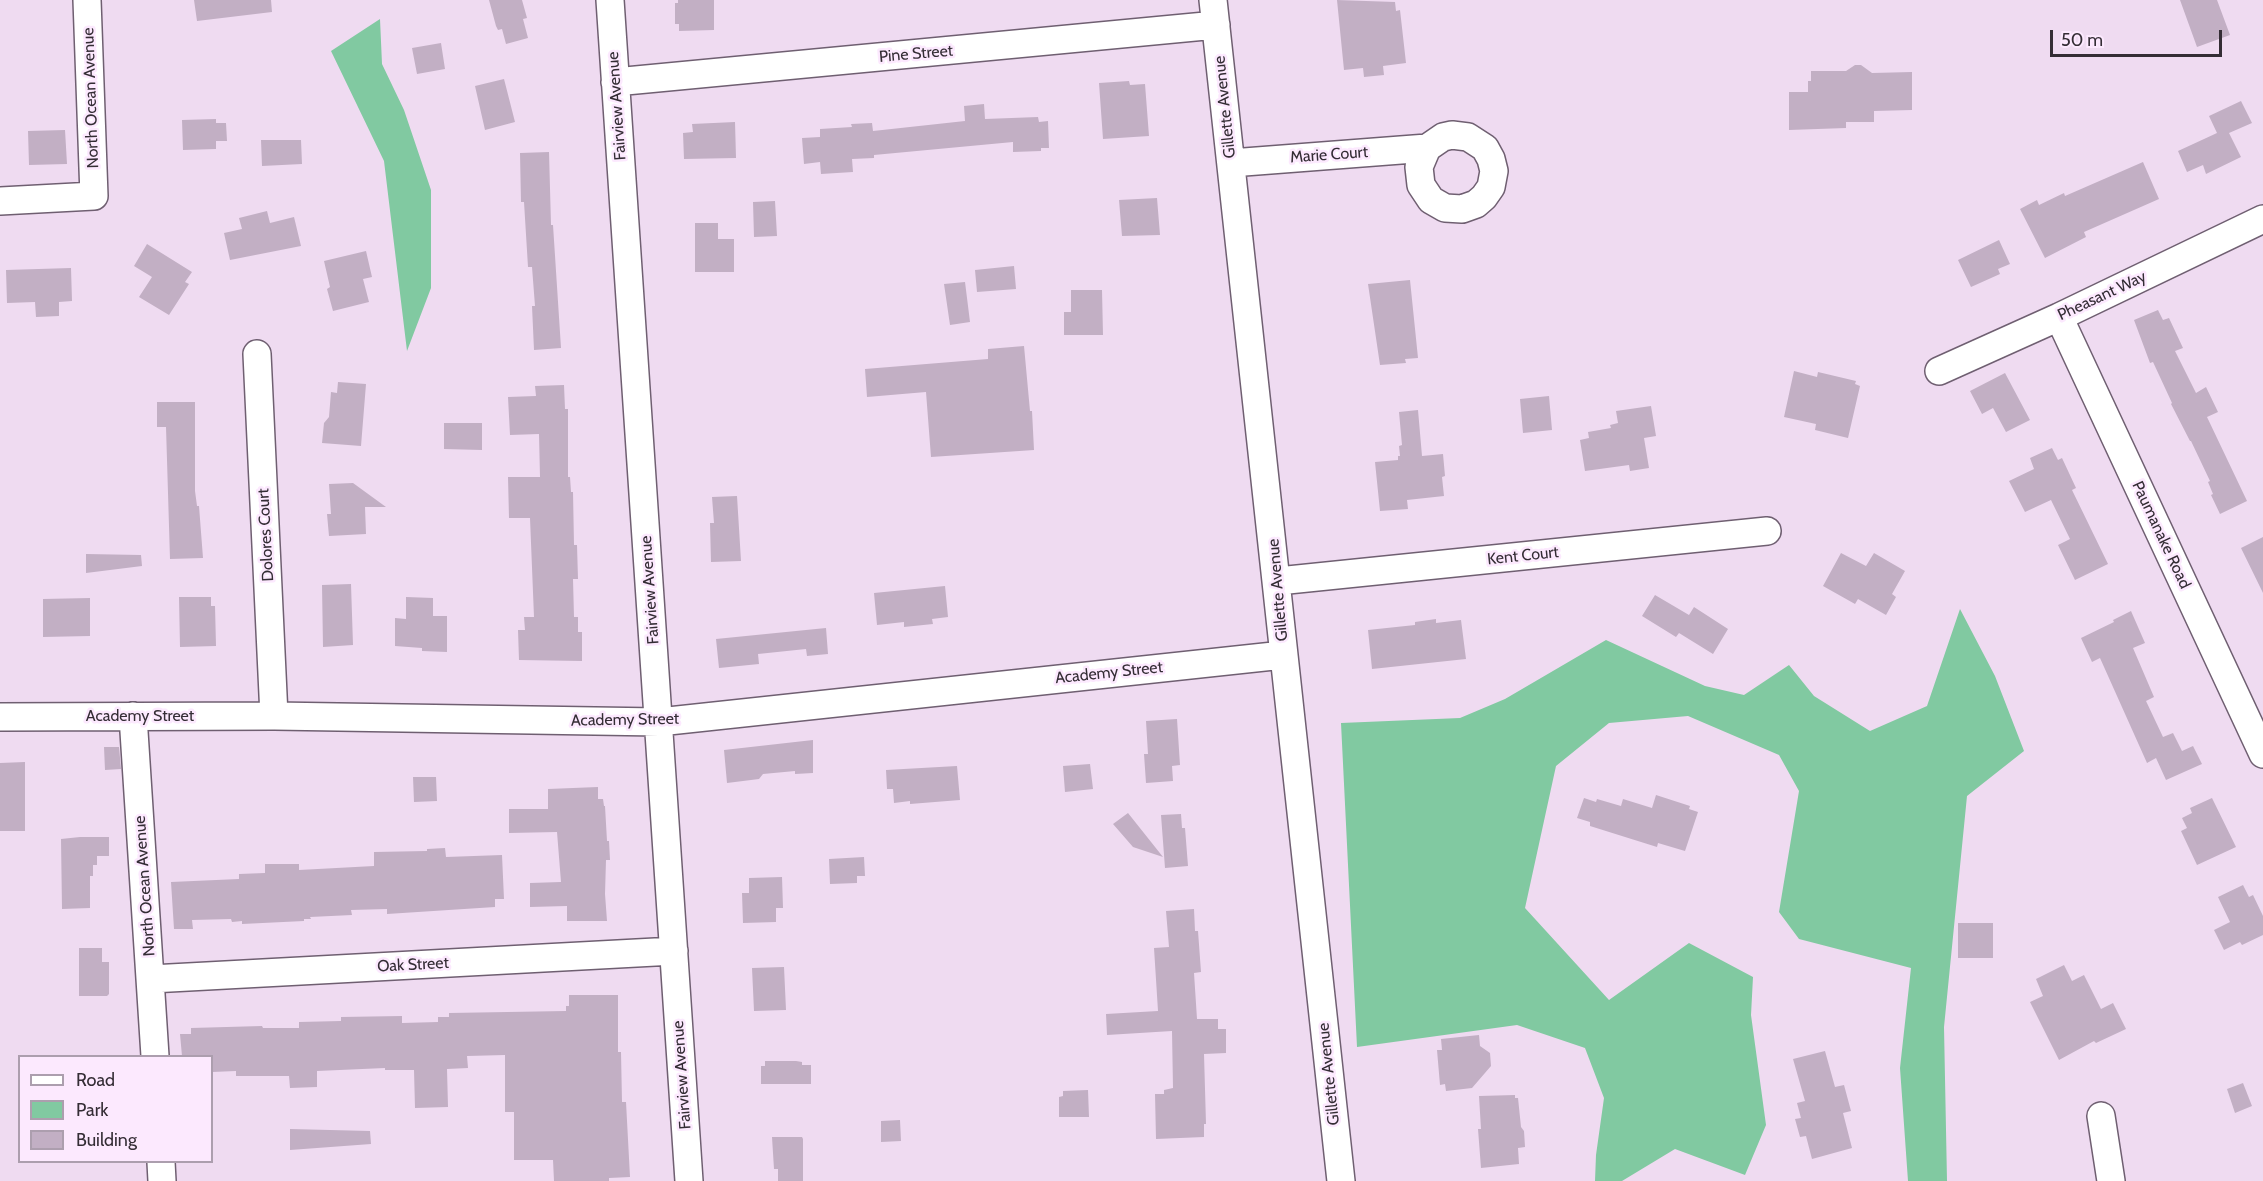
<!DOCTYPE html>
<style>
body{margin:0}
#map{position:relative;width:2263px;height:1181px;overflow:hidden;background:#efdbf1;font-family:Cabin,sans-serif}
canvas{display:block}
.legend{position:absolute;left:18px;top:1055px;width:195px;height:108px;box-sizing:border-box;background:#fce9fe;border:2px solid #ac9eae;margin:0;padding:8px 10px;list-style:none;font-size:18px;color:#342d35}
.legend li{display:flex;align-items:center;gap:12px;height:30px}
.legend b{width:30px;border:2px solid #ac9eae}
.scale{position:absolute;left:2050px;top:30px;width:172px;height:27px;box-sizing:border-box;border:3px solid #342d35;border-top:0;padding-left:8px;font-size:18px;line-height:21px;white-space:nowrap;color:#342d35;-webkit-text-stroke:4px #fce9fe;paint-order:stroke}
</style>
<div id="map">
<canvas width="2263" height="1181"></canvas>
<ul class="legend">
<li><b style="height:8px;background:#fff"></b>Road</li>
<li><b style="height:16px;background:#81c9a1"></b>Park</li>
<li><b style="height:16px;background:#c2afc4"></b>Building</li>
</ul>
<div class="scale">50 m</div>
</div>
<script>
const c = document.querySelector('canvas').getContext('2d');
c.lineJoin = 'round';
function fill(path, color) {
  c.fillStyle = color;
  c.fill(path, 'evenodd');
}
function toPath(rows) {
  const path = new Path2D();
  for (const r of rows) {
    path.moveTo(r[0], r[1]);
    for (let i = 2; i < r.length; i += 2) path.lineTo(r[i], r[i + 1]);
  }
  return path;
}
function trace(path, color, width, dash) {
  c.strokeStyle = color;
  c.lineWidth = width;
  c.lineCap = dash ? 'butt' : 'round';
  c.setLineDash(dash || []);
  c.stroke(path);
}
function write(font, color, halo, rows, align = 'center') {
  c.font = font + ' Cabin,sans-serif';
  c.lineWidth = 5;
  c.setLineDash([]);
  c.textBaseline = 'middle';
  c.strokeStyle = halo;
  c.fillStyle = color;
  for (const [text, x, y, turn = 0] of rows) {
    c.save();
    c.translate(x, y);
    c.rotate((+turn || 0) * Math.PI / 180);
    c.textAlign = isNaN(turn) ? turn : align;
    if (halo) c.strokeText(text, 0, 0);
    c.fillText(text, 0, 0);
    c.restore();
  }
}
const green = toPath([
 [380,19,382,64,404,110,431,190,431,288,407,351,384,161,331,51],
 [1960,609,1995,676,2024,751,1967,796,1944,1027,1947,1181,1908,1181,1900,1068,1911,968,1799,939,1779,912,1799,791,1779,755,1688,716,1609,723,1556,766,1525,908,1609,1000,1689,943,1753,977,1751,1015,1766,1125,1745,1175,1675,1149,1622,1181,1595,1181,1596,1155,1604,1098,1585,1048,1517,1025,1357,1047,1341,723,1460,718,1505,699,1606,640,1705,686,1744,695,1789,665,1814,696,1870,731,1927,706]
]);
const building = toPath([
 [194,0,271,0,272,12,197,21],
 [489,0,522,0,527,18,523,19,528,38,506,44,502,29,498,30,496,26],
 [678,0,714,0,714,30,679,31,679,24,675,24,675,3,678,3],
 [1337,0,1395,2,1396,11,1400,10,1406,63,1383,66,1384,75,1364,77,1363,68,1344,70],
 [2180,0,2217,0,2230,35,2197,47],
 [441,43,445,69,417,74,412,48],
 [1855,65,1861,65,1872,73,1912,72,1912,110,1874,111,1874,122,1846,122,1846,128,1789,130,1789,92,1808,92,1808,81,1811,81,1811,71,1846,71],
 [504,79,515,122,485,130,475,86],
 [1129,81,1130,85,1145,84,1149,136,1103,139,1099,83],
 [2241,101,2252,123,2229,133,2241,157,2206,174,2203,165,2187,172,2178,151,2217,133,2209,116],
 [984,104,985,119,1038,117,1039,122,1048,121,1049,148,1041,148,1041,151,1013,152,1013,142,874,155,874,158,852,159,853,172,821,174,820,162,804,164,802,138,820,137,820,129,852,127,851,124,872,123,873,131,965,121,964,106],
 [216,119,216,123,226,123,227,141,216,141,216,149,183,150,182,120],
 [735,122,736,158,684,159,683,133,693,132,692,124],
 [65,130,67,164,29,165,28,131],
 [261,140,301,140,302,164,262,166],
 [549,152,551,225,553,225,561,348,534,350,532,306,535,306,532,267,528,267,524,202,521,202,520,153],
 [2143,162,2159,199,2084,232,2086,237,2045,258,2020,209,2037,200,2039,205,2064,193,2065,196],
 [1157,198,1160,235,1122,236,1119,200],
 [775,201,777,236,754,237,753,202],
 [267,211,270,223,294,217,301,246,230,260,224,233,242,229,239,218],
 [695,223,718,223,718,239,734,239,734,272,695,272],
 [1999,240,2010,264,1998,269,2000,274,1971,287,1958,260],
 [147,244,192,272,185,282,189,284,169,315,139,297,152,277,134,266],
 [366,251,372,277,363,279,369,302,333,311,327,289,330,287,324,261],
 [1014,266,1016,289,977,292,975,270],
 [71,268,72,301,59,302,59,316,36,317,35,302,7,303,6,270],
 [1410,280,1418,358,1405,359,1406,363,1380,365,1368,284],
 [965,282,970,322,950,325,944,284],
 [1071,290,1102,290,1103,335,1064,335,1064,312,1071,312],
 [2158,310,2163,320,2169,318,2183,348,2175,351,2196,393,2206,387,2218,412,2207,417,2247,501,2220,514,2211,495,2213,494,2208,482,2210,481,2191,441,2190,441,2171,404,2172,403,2153,362,2150,363,2134,320],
 [1024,346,1030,411,1032,411,1034,450,931,457,926,392,867,397,865,369,988,359,988,349],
 [1794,371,1817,377,1818,372,1856,381,1855,384,1860,386,1848,438,1815,430,1816,424,1784,417],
 [2005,373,2030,420,2006,432,1993,408,1982,414,1970,391],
 [338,382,366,384,361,446,322,443,324,423,329,417,331,392,337,393],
 [564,385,565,409,568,409,568,477,570,477,571,492,573,492,574,545,577,545,578,579,573,579,574,617,578,617,578,632,582,632,582,661,519,660,518,630,525,630,524,617,534,617,530,518,509,518,508,477,540,477,539,434,510,435,508,397,536,396,535,386],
 [1549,396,1552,430,1523,433,1520,399],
 [157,402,195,402,195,491,197,506,199,506,203,558,170,559,166,427,157,427],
 [1651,406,1656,436,1644,438,1649,468,1630,471,1629,465,1585,471,1580,440,1589,438,1588,432,1611,428,1610,425,1618,423,1616,411],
 [1418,410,1422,456,1443,454,1445,476,1442,477,1444,496,1407,500,1408,509,1380,511,1375,462,1398,460,1398,456,1400,456,1399,446,1402,445,1399,412],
 [444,423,482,423,482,450,444,449],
 [2052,448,2058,460,2062,458,2076,488,2072,490,2108,564,2075,580,2058,545,2070,539,2051,500,2025,512,2009,481,2034,469,2030,458],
 [353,483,386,507,365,507,366,534,329,536,327,514,331,514,329,484],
 [737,496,741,561,711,562,710,523,714,523,712,497],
 [2263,537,2263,593,2241,548],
 [1841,553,1866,566,1874,553,1905,571,1892,594,1896,597,1886,615,1858,599,1855,604,1823,586],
 [86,554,141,555,142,566,86,573],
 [351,584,353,645,323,647,322,585],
 [945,586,948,617,932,619,933,624,904,627,904,622,877,625,874,593],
 [1655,595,1689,615,1694,607,1728,629,1713,654,1679,633,1676,637,1642,616],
 [179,597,211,597,211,606,215,606,216,646,180,647],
 [406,597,433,598,433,616,447,616,447,652,422,651,422,648,395,646,395,618,406,619],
 [90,598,90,636,43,637,43,599],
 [2131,611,2145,643,2133,648,2154,697,2146,701,2163,737,2173,733,2182,751,2193,746,2202,764,2166,780,2156,758,2147,763,2100,658,2092,662,2081,638,2114,622,2113,620],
 [1436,619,1436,623,1461,620,1466,659,1372,669,1368,630,1415,625,1415,622],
 [826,628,828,654,807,656,806,649,758,654,759,664,719,668,716,639],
 [1177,719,1180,765,1172,766,1173,781,1146,783,1144,754,1148,754,1146,721],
 [813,740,813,773,795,774,795,771,763,774,759,779,727,783,724,750],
 [104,747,119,747,121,769,105,770],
 [25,762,25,831,0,831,0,763],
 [1090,764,1093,789,1065,792,1063,766],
 [957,766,960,800,910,804,910,801,894,803,893,789,887,789,886,770],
 [413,777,436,777,437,801,414,802],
 [598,787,598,799,603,799,604,806,605,806,607,841,609,841,610,860,606,860,605,894,607,921,567,921,567,906,530,907,530,883,561,882,557,832,509,833,509,809,548,809,548,789],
 [1656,795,1690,806,1689,809,1698,812,1685,851,1658,843,1657,847,1590,826,1590,822,1577,818,1584,798,1596,802,1597,799,1621,806,1623,799,1652,808],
 [2212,798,2236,847,2197,865,2181,831,2187,828,2182,818,2192,813,2190,808],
 [1128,813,1163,857,1133,847,1113,824],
 [1181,814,1182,828,1185,828,1188,866,1165,868,1161,815],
 [80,837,109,837,109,856,97,856,97,865,93,865,93,876,90,876,90,908,62,909,61,839],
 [445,848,446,857,502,855,504,899,495,899,495,907,387,914,387,909,351,910,352,915,310,917,311,919,304,919,304,921,242,924,242,921,232,922,231,919,192,920,193,929,174,929,171,882,239,879,239,874,265,873,265,864,299,864,299,870,374,866,374,852,427,851,427,849],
 [864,857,865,876,857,876,857,883,830,884,829,859],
 [782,877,783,908,776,908,776,922,743,923,742,893,749,893,749,878],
 [2243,885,2249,897,2253,895,2263,916,2263,935,2242,945,2240,942,2224,950,2214,930,2230,922,2218,897],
 [1194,909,1195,931,1198,931,1201,972,1194,973,1197,1019,1218,1019,1218,1029,1226,1029,1226,1053,1204,1054,1206,1124,1204,1124,1204,1137,1156,1139,1155,1094,1164,1094,1164,1090,1173,1088,1172,1031,1107,1035,1106,1014,1158,1011,1154,948,1169,947,1166,911],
 [1958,923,1993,923,1993,958,1958,958],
 [79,948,102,948,102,962,109,962,109,994,107,996,79,996],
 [2064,965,2072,981,2084,975,2101,1009,2113,1003,2126,1029,2096,1043,2094,1041,2059,1060,2030,1002,2043,996,2036,979],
 [784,967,786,1010,754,1011,752,968],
 [569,995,618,995,618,1052,621,1052,622,1102,626,1102,630,1177,609,1178,609,1181,554,1181,553,1160,514,1160,514,1112,505,1112,505,1055,467,1056,468,1068,447,1069,448,1107,415,1108,414,1070,385,1070,385,1068,317,1071,317,1087,290,1088,289,1076,236,1076,236,1071,212,1072,212,1056,182,1056,180,1034,191,1034,191,1028,262,1026,263,1028,299,1028,299,1022,341,1021,341,1017,402,1016,402,1023,438,1022,438,1017,449,1017,449,1013,566,1011,566,1006,569,1006],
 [1479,1035,1480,1046,1490,1053,1491,1066,1472,1088,1446,1091,1445,1084,1440,1085,1437,1050,1442,1050,1441,1039],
 [1825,1051,1835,1087,1844,1085,1851,1111,1843,1113,1852,1148,1812,1159,1806,1136,1800,1137,1795,1119,1801,1118,1797,1103,1805,1101,1793,1059],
 [765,1061,796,1061,802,1062,802,1065,811,1065,811,1084,761,1084,761,1066,765,1066],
 [2243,1083,2252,1106,2235,1113,2227,1089],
 [1088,1090,1089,1117,1059,1117,1059,1097,1063,1096,1063,1091],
 [1515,1095,1515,1098,1518,1098,1521,1127,1524,1131,1525,1147,1518,1148,1519,1164,1481,1168,1478,1129,1481,1129,1479,1096],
 [900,1120,901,1141,881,1142,881,1121],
 [290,1129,370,1131,371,1144,290,1150],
 [772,1137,802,1137,803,1139,803,1181,778,1181,778,1169,774,1169]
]);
const minor = toPath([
 [610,0,689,1181],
 [1213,0,1341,1181],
 [615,82,1216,25],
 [1231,163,1427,148,1443,137,1452,135,1468,137,1485,148,1491,159,1494,171,1491,187,1484,197,1476,204,1462,209,1445,208,1431,200,1421,185,1419,167,1427,148],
 [0,201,94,196,87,0],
 [2059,317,2263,754],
 [257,354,274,716],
 [1939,371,2059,317,2263,219],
 [1278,581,1767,531],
 [133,716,155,1056],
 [0,717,274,716,659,722,1283,655],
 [151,979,674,951],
 [2101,1116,2111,1181],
 [161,1162,162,1181]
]);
const streetNames = [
 ["Pine Street",916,54,-5],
 ["North Ocean Avenue",91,98,-92],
 ["Fairview Avenue",617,106,-94],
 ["Gillette Avenue",1225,107,-96],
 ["Marie Court",1329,155,-4],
 ["Pheasant Way",2102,296,-25],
 ["Dolores Court",266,535,-93],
 ["Paumanake Road",2161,535,65],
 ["Kent Court",1523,556,-6],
 ["Fairview Avenue",650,590,-94],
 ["Gillette Avenue",1278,590,-95],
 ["Academy Street",1109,673,-6],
 ["Academy Street",140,716],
 ["Academy Street",625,720,-1],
 ["North Ocean Avenue",145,886,-94],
 ["Oak Street",413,965,-3],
 ["Gillette Avenue",1329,1074,-96],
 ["Fairview Avenue",682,1075,-94]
];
fill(green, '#81c9a1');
fill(building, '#c2afc4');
trace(minor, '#6f5f71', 30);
trace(minor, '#fff', 27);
write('16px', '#342d35', '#fce9fe', streetNames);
</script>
